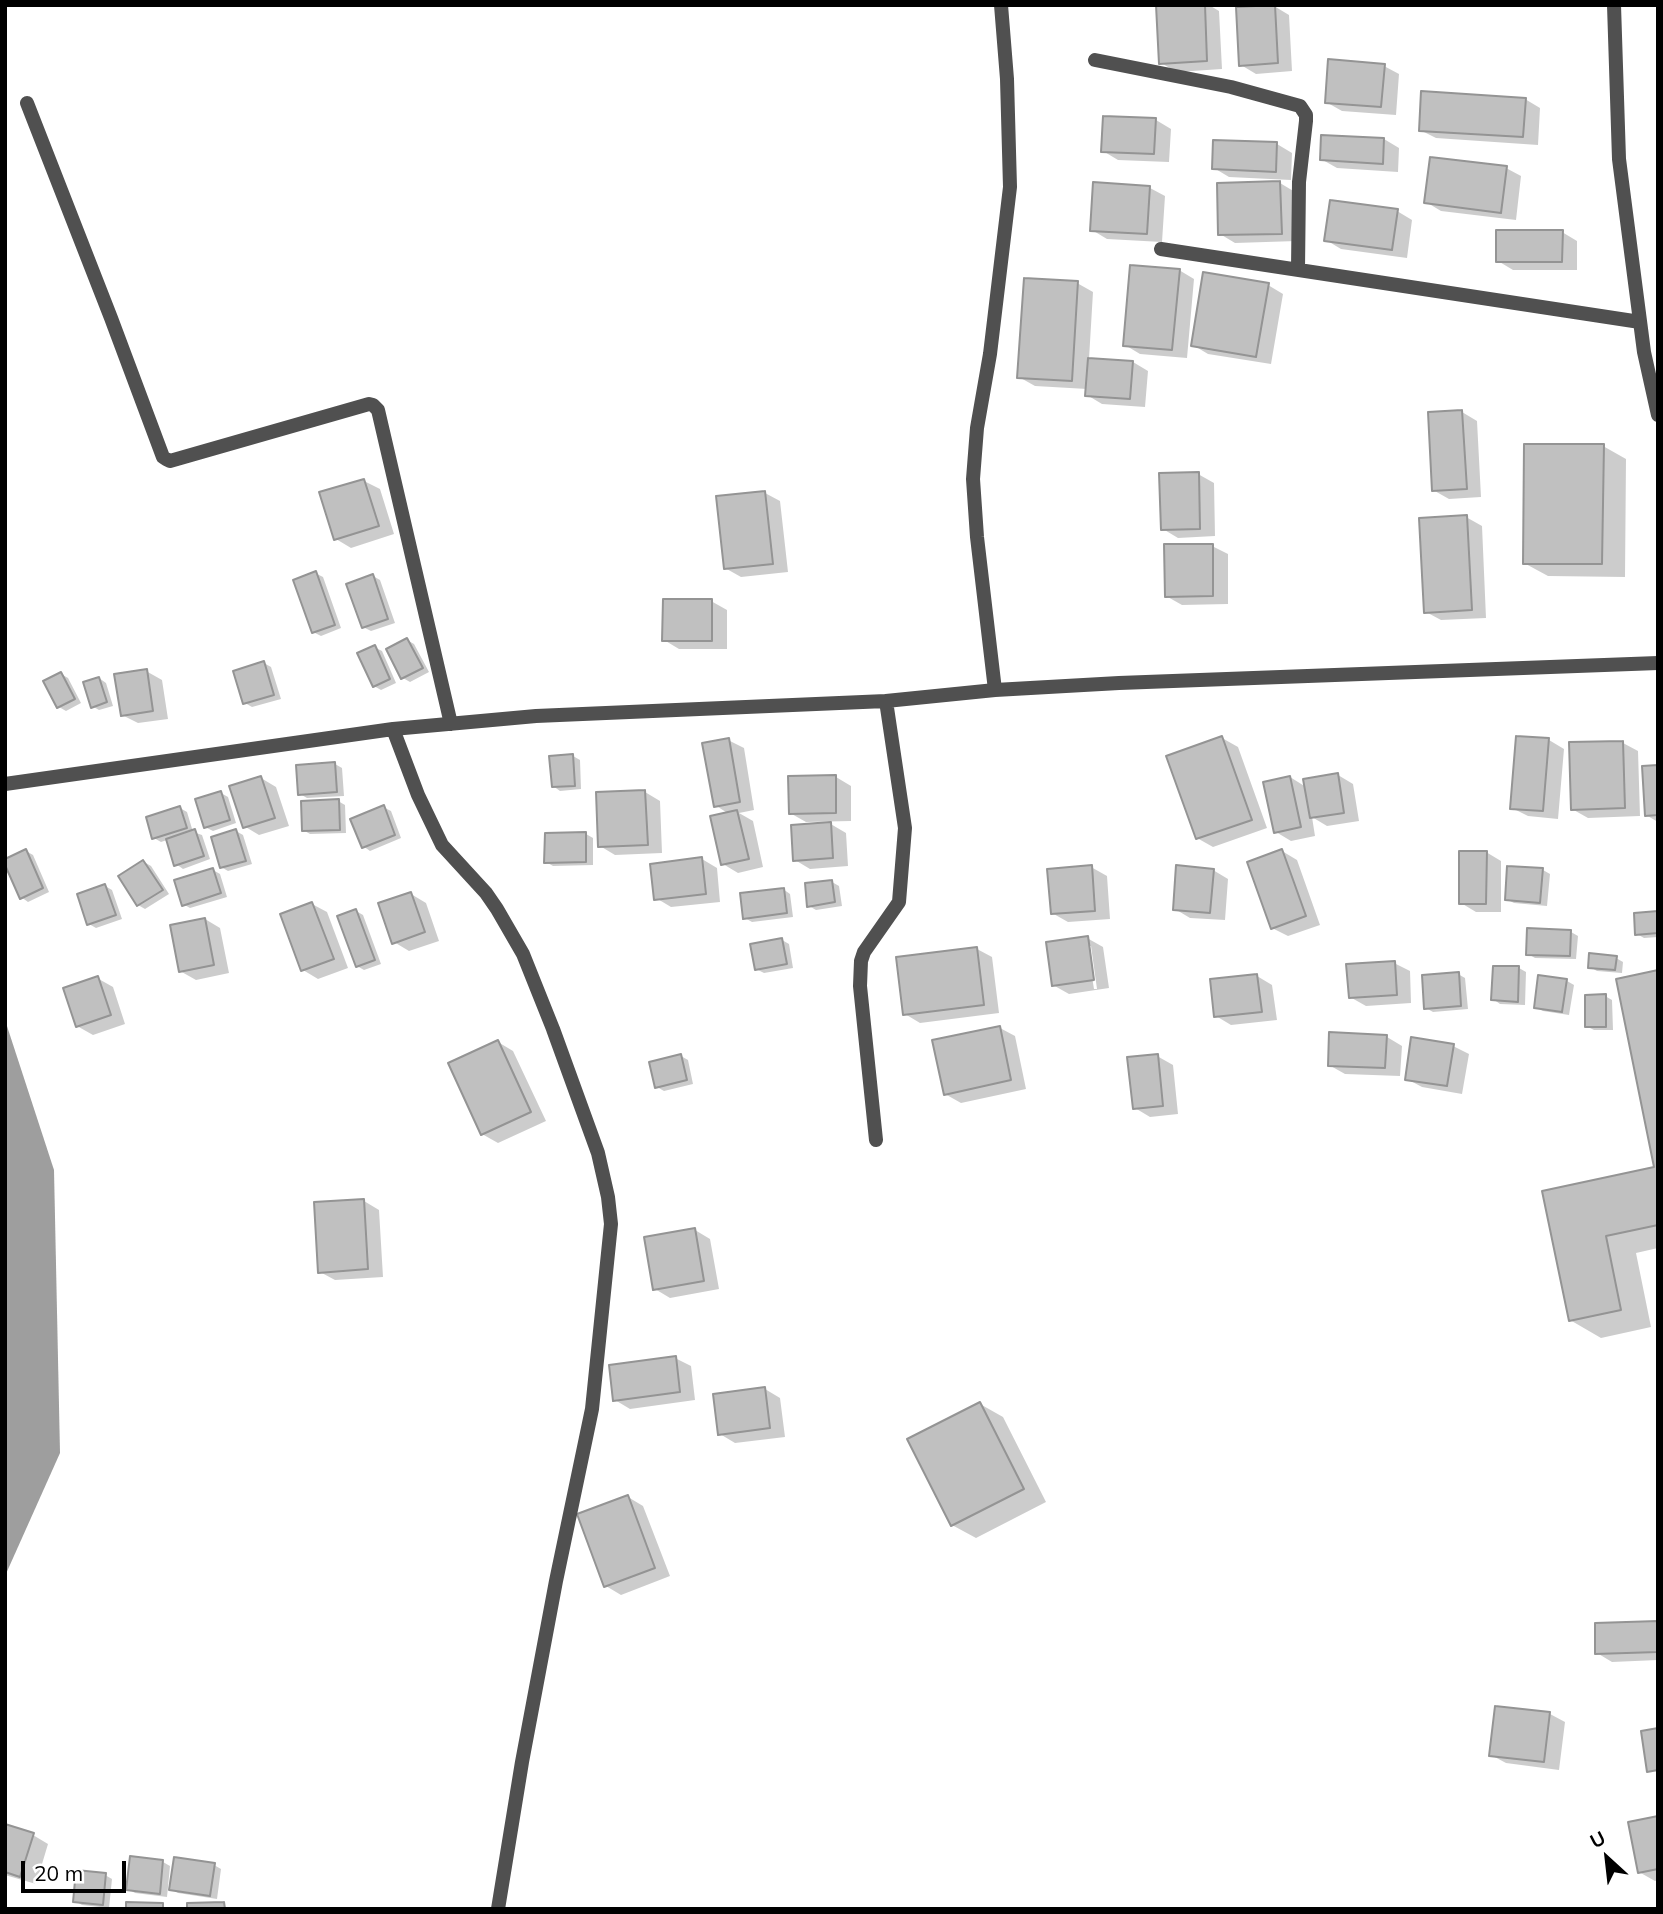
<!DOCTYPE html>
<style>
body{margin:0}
#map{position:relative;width:1663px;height:1914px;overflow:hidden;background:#fff;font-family:Mulish,sans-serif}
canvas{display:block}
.frame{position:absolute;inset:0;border:7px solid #000;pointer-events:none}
.north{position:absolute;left:1572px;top:1823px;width:70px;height:70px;-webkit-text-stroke:5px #fff;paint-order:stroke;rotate:333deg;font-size:19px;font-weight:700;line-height:28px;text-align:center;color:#000}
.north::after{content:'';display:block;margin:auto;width:24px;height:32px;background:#000;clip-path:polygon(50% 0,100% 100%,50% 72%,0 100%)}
.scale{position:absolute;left:21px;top:1861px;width:105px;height:32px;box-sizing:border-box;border:4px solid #000;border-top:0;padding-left:9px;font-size:21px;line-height:24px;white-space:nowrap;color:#000;-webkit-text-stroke:5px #fff;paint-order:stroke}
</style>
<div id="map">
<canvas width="1663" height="1914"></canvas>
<div class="frame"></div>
<div class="north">U</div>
<div class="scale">20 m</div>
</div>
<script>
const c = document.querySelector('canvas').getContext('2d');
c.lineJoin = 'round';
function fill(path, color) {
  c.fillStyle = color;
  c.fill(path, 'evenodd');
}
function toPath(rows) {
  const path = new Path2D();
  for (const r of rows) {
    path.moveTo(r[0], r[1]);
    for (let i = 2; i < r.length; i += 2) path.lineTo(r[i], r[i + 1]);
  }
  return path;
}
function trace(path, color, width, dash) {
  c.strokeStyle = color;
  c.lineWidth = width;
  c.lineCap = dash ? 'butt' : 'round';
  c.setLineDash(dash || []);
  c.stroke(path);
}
const water = toPath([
 [5,1020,54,1170,60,1453,5,1576]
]);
const shadow = toPath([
 [1158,5,1209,5,1219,11,1222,69,1177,72,1161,63],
 [1274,6,1289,15,1292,71,1256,74,1241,65],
 [1384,66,1399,74,1396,115,1342,111,1326,102],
 [1525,99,1540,108,1538,145,1436,138,1420,130],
 [1156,120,1171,129,1169,162,1118,160,1103,151],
 [1323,136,1384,139,1399,148,1398,172,1337,168,1321,159],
 [1277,144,1292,153,1291,180,1229,177,1214,168],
 [1506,168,1521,176,1516,220,1441,211,1426,202],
 [1280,183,1295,192,1297,241,1235,243,1220,234],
 [1150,188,1165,196,1162,242,1107,239,1092,230],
 [1397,211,1412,220,1407,258,1341,249,1326,240],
 [1562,232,1577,241,1577,270,1513,270,1498,261],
 [1179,270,1194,279,1187,358,1140,354,1125,345],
 [1077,283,1093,292,1089,359,1133,362,1148,371,1145,407,1102,404,1087,395,1087,389,1035,386,1019,377],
 [1268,285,1283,294,1271,364,1208,354,1193,345],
 [1462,412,1477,421,1481,497,1449,499,1433,490],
 [1603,446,1626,459,1625,577,1548,576,1524,563],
 [1198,474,1214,483,1215,536,1178,538,1163,529],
 [364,481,380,489,394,534,351,548,336,539],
 [765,493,780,501,788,572,741,577,725,568],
 [1466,517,1482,526,1486,618,1441,620,1426,612],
 [1212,546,1228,554,1228,604,1182,605,1166,596],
 [315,573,323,577,341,628,321,636,313,632],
 [373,576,380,580,395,623,371,631,363,627],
 [711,601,727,610,727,649,679,649,664,640],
 [407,640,414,644,429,672,410,682,403,678],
 [374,647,382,651,396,683,381,690,374,686],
 [264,663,271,667,281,699,252,707,245,703],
 [146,671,162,680,168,719,138,723,122,715],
 [61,674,68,678,81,703,66,711,59,707],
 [99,678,106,683,113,706,99,710,92,706],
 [1222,738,1238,747,1267,828,1213,847,1197,838],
 [728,740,744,748,754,810,739,813,753,821,763,867,738,873,723,864,729,814,715,805],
 [1549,740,1564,749,1558,819,1528,816,1512,808],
 [1623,743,1638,751,1640,816,1588,818,1572,809],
 [573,756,580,760,581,789,560,791,553,786],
 [335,764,342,768,344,796,307,798,300,794],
 [1658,767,1658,822,1646,815],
 [1338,775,1353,784,1359,821,1327,826,1312,817,1315,836,1291,841,1276,832,1290,777,1306,787],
 [836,777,851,786,851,821,806,822,790,813],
 [261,778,276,787,289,826,259,835,244,826],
 [645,792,660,801,662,853,615,855,600,846],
 [221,793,228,797,236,823,213,831,205,827],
 [338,801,345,805,346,833,310,834,303,830],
 [383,807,391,811,401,838,370,851,363,846],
 [180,808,187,812,193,832,202,835,210,859,183,869,176,864,167,840,161,842,154,838],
 [829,823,846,833,848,866,810,869,795,860],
 [236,831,243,835,252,864,228,871,221,867],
 [586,834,593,838,593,865,553,866,546,862],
 [26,851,33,855,49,892,28,902,21,897],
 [1282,851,1297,860,1320,925,1288,936,1272,928],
 [1486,852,1501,861,1501,912,1476,912,1461,903],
 [702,859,717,868,720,902,671,907,656,898],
 [144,862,151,866,169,894,145,909,138,905],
 [1091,867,1107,876,1110,919,1068,922,1052,913],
 [1509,868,1543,870,1550,874,1547,906,1514,903,1506,899],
 [213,870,220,874,227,897,190,908,183,904],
 [1213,870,1228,879,1225,920,1190,918,1175,909],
 [832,882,839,886,842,906,816,910,809,906],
 [105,886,112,890,122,919,96,928,89,924],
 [783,889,790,894,793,917,752,922,745,918],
 [411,894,426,903,439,941,409,951,394,942],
 [312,904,327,912,348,968,318,979,303,970],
 [356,911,363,915,381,964,364,970,357,966],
 [1658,913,1658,937,1644,938,1637,934],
 [205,919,220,928,229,973,196,980,180,971],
 [1571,932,1578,936,1576,959,1535,958,1528,954],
 [1087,938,1103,947,1109,988,1069,994,1053,985],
 [1087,946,1091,946,1097,989,1094,989],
 [782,940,789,944,793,968,764,973,756,969],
 [977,949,992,957,999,1013,920,1023,905,1014],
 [1616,958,1623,962,1622,973,1597,971,1590,967],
 [1394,963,1410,971,1411,1003,1366,1006,1350,997],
 [1494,967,1519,968,1526,972,1525,1005,1500,1004,1493,999],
 [1658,972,1658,1248,1636,1253,1651,1327,1601,1338,1570,1320,1544,1192,1656,1169],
 [1458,974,1465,978,1468,1009,1433,1012,1426,1008],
 [1257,976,1272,985,1277,1020,1231,1025,1216,1016],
 [1540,977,1567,981,1574,985,1569,1015,1543,1011,1535,1007],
 [97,978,113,987,125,1024,93,1035,77,1026],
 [1605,996,1612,1000,1613,1030,1594,1030,1586,1026],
 [1000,1028,1015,1036,1026,1089,961,1103,945,1094],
 [1387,1037,1402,1046,1400,1076,1345,1074,1329,1065],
 [498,1042,513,1051,546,1121,498,1143,482,1134],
 [1453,1046,1469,1054,1462,1094,1422,1087,1407,1079],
 [681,1056,688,1060,693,1084,664,1091,657,1087],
 [1157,1056,1173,1065,1178,1114,1150,1117,1135,1108],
 [364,1201,379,1210,383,1277,335,1280,320,1272],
 [695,1230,710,1239,719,1289,670,1298,655,1289],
 [675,1358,691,1366,695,1400,630,1409,615,1400],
 [765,1389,780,1398,785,1437,735,1443,720,1434],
 [980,1404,1003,1417,1046,1502,976,1538,952,1525],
 [628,1497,643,1506,670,1576,621,1595,606,1586],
 [1658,1623,1658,1660,1612,1662,1597,1653],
 [1496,1708,1550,1714,1565,1722,1559,1770,1506,1763,1491,1755],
 [1658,1818,1658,1880,1655,1881,1639,1872],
 [5,1826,33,1835,48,1844,36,1884,5,1875],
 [131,1858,163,1862,170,1866,167,1897,135,1893,128,1889],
 [214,1865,221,1869,217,1899,178,1893,171,1889],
 [105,1875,112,1879,109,1908,82,1905,75,1901]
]);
const building = toPath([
 [1156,5,1205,5,1207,61,1159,64,1156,5],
 [1275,5,1278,63,1239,66,1236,7,1275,5],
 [1328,59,1385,64,1381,107,1325,103,1328,59],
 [1421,91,1526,98,1523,137,1419,131,1421,91],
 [1103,116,1156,118,1154,154,1101,152,1103,116],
 [1321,135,1384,138,1383,164,1320,160,1321,135],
 [1213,140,1277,142,1276,172,1212,169,1213,140],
 [1430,157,1507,166,1501,213,1424,203,1430,157],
 [1280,181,1282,234,1218,235,1217,183,1280,181],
 [1093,182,1150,186,1147,234,1090,231,1093,182],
 [1330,200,1398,209,1392,250,1324,241,1330,200],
 [1496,230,1563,230,1562,262,1496,262,1496,230],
 [1130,265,1180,269,1172,350,1123,346,1130,265],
 [1203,272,1269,283,1256,357,1191,346,1203,272],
 [1024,278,1078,281,1072,381,1017,378,1024,278],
 [1088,358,1133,361,1130,399,1085,396,1088,358],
 [1462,410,1467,489,1432,491,1428,412,1462,410],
 [1524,444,1604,444,1602,564,1523,564,1524,444],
 [1199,472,1200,529,1161,530,1159,473,1199,472],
 [364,479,379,526,334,540,319,492,364,479],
 [765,491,773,564,724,569,716,496,765,491],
 [1467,515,1472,610,1424,613,1419,518,1467,515],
 [1164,544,1213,544,1213,596,1165,597,1164,544],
 [316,571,335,625,312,633,293,580,316,571],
 [373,574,388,619,362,628,346,584,373,574],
 [663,599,712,599,712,641,662,641,663,599],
 [407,638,423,668,401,679,386,649,407,638],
 [375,645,390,679,373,687,357,653,375,645],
 [264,661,274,695,243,704,233,671,264,661],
 [147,669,153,711,121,716,114,674,147,669],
 [61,672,75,699,57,708,43,681,61,672],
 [99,677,107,702,91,708,83,682,99,677],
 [1222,736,1252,820,1196,839,1166,756,1222,736],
 [1516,736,1549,738,1543,811,1510,809,1516,736],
 [729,738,740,802,714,807,702,743,729,738],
 [1623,741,1625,808,1571,810,1569,742,1623,741],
 [573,754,575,786,552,787,549,756,573,754],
 [335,762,337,792,298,795,296,765,335,762],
 [1658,765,1658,815,1645,816,1642,766,1658,765],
 [1338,773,1344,813,1310,818,1303,779,1338,773],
 [836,775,836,813,789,814,788,776,836,775],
 [261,776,275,818,243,828,229,786,261,776],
 [1290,776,1301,827,1274,833,1263,782,1290,776],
 [645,790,648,845,598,847,596,792,645,790],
 [221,791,230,820,204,828,195,799,221,791],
 [339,799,340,830,302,831,301,801,339,799],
 [384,805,395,835,362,848,350,819,384,805],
 [180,806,187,828,152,839,146,817,180,806],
 [737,810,749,859,721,865,710,816,737,810],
 [831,822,833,858,793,861,791,825,831,822],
 [195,829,204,856,174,866,166,839,195,829],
 [236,829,246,861,220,868,211,837,236,829],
 [586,832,586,862,544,863,545,833,586,832],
 [26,849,43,888,20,899,5,865,5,859,26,849],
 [1282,849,1306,916,1271,929,1247,862,1282,849],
 [1459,851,1487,851,1486,904,1459,904,1459,851],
 [702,857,706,894,654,900,650,864,702,857],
 [143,860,163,890,137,906,118,876,143,860],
 [1092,865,1095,911,1051,914,1047,869,1092,865],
 [1176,865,1214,869,1210,913,1173,910,1176,865],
 [1507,866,1543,868,1540,903,1505,900,1507,866],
 [213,868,221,893,182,906,174,880,213,868],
 [832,880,835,902,807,907,805,883,832,880],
 [105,884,116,915,87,925,77,894,105,884],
 [784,888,787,913,743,919,740,893,784,888],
 [411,892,425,932,392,944,378,903,411,892],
 [312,902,334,959,301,971,280,914,312,902],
 [356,909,375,960,356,967,337,916,356,909],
 [1658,911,1658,933,1635,935,1634,913,1658,911],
 [205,918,214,965,179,972,170,925,205,918],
 [1527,928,1571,930,1570,956,1526,955,1527,928],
 [1088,936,1094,980,1052,986,1046,942,1088,936],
 [782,938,787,964,755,970,750,944,782,938],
 [977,947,984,1005,903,1015,896,957,977,947],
 [1589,953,1617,956,1615,970,1588,968,1589,953],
 [1395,961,1397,995,1349,998,1346,964,1395,961],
 [1493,966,1519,966,1518,1002,1491,1000,1493,966],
 [1658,970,1658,1225,1606,1236,1621,1310,1569,1321,1542,1191,1654,1167,1616,979,1658,970],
 [1459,972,1461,1006,1424,1009,1422,975,1459,972],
 [1257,974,1262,1012,1214,1017,1210,979,1257,974],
 [1538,975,1567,979,1562,1012,1534,1008,1538,975],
 [98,976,111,1015,76,1027,63,988,98,976],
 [1606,994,1606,1027,1585,1027,1585,995,1606,994],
 [1000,1026,1011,1080,944,1095,932,1040,1000,1026],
 [1329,1032,1387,1035,1385,1068,1328,1066,1329,1032],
 [1411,1037,1454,1044,1447,1086,1405,1080,1411,1037],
 [498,1040,531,1112,481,1135,448,1063,498,1040],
 [681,1054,687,1080,655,1088,649,1062,681,1054],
 [1158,1054,1163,1106,1133,1109,1127,1057,1158,1054],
 [364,1199,368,1269,318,1273,314,1202,364,1199],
 [695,1228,704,1281,653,1290,644,1237,695,1228],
 [676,1356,680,1392,613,1401,609,1365,676,1356],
 [765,1387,770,1428,718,1435,713,1394,765,1387],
 [980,1402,1024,1489,951,1526,907,1439,980,1402],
 [628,1495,655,1568,604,1587,577,1514,628,1495],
 [1658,1621,1658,1652,1595,1654,1595,1623,1658,1621],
 [1495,1706,1550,1712,1544,1762,1489,1756,1495,1706],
 [1658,1728,1658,1770,1647,1772,1641,1731,1658,1728],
 [1658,1816,1658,1869,1638,1873,1628,1822,1658,1816],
 [5,1824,34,1833,20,1877,5,1872,5,1824],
 [130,1856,163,1860,160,1894,126,1890,130,1856],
 [174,1857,215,1863,210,1896,169,1890,174,1857],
 [76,1870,106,1873,103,1905,73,1902,76,1870],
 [126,1902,163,1903,163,1909,126,1909,126,1902],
 [224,1902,225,1909,187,1909,187,1903,224,1902]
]);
const minor = toPath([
 [1614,5,1619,159,1644,352,1658,415],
 [1095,60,1231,87,1300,106,1306,115,1306,121,1299,182,1298,269],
 [27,103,111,318,163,457,166,459,170,461,369,404,373,405,378,410,451,724],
 [1161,249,1640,322],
 [995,690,977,537,973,479,977,428,990,354,1010,187,1007,79,1001,5],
 [393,729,418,795,442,845,486,893,497,909,523,954,553,1029,598,1153,608,1197,611,1224,592,1409,556,1581,522,1762,498,1909],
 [5,784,393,729,536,716,886,701,995,690,1119,683,1658,663],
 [876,1140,860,986,861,961,864,952,899,902,905,828,886,701]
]);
fill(water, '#9e9e9e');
fill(shadow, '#0003');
fill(building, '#c0c0c0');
trace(building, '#949494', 2);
trace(minor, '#505050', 14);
</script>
